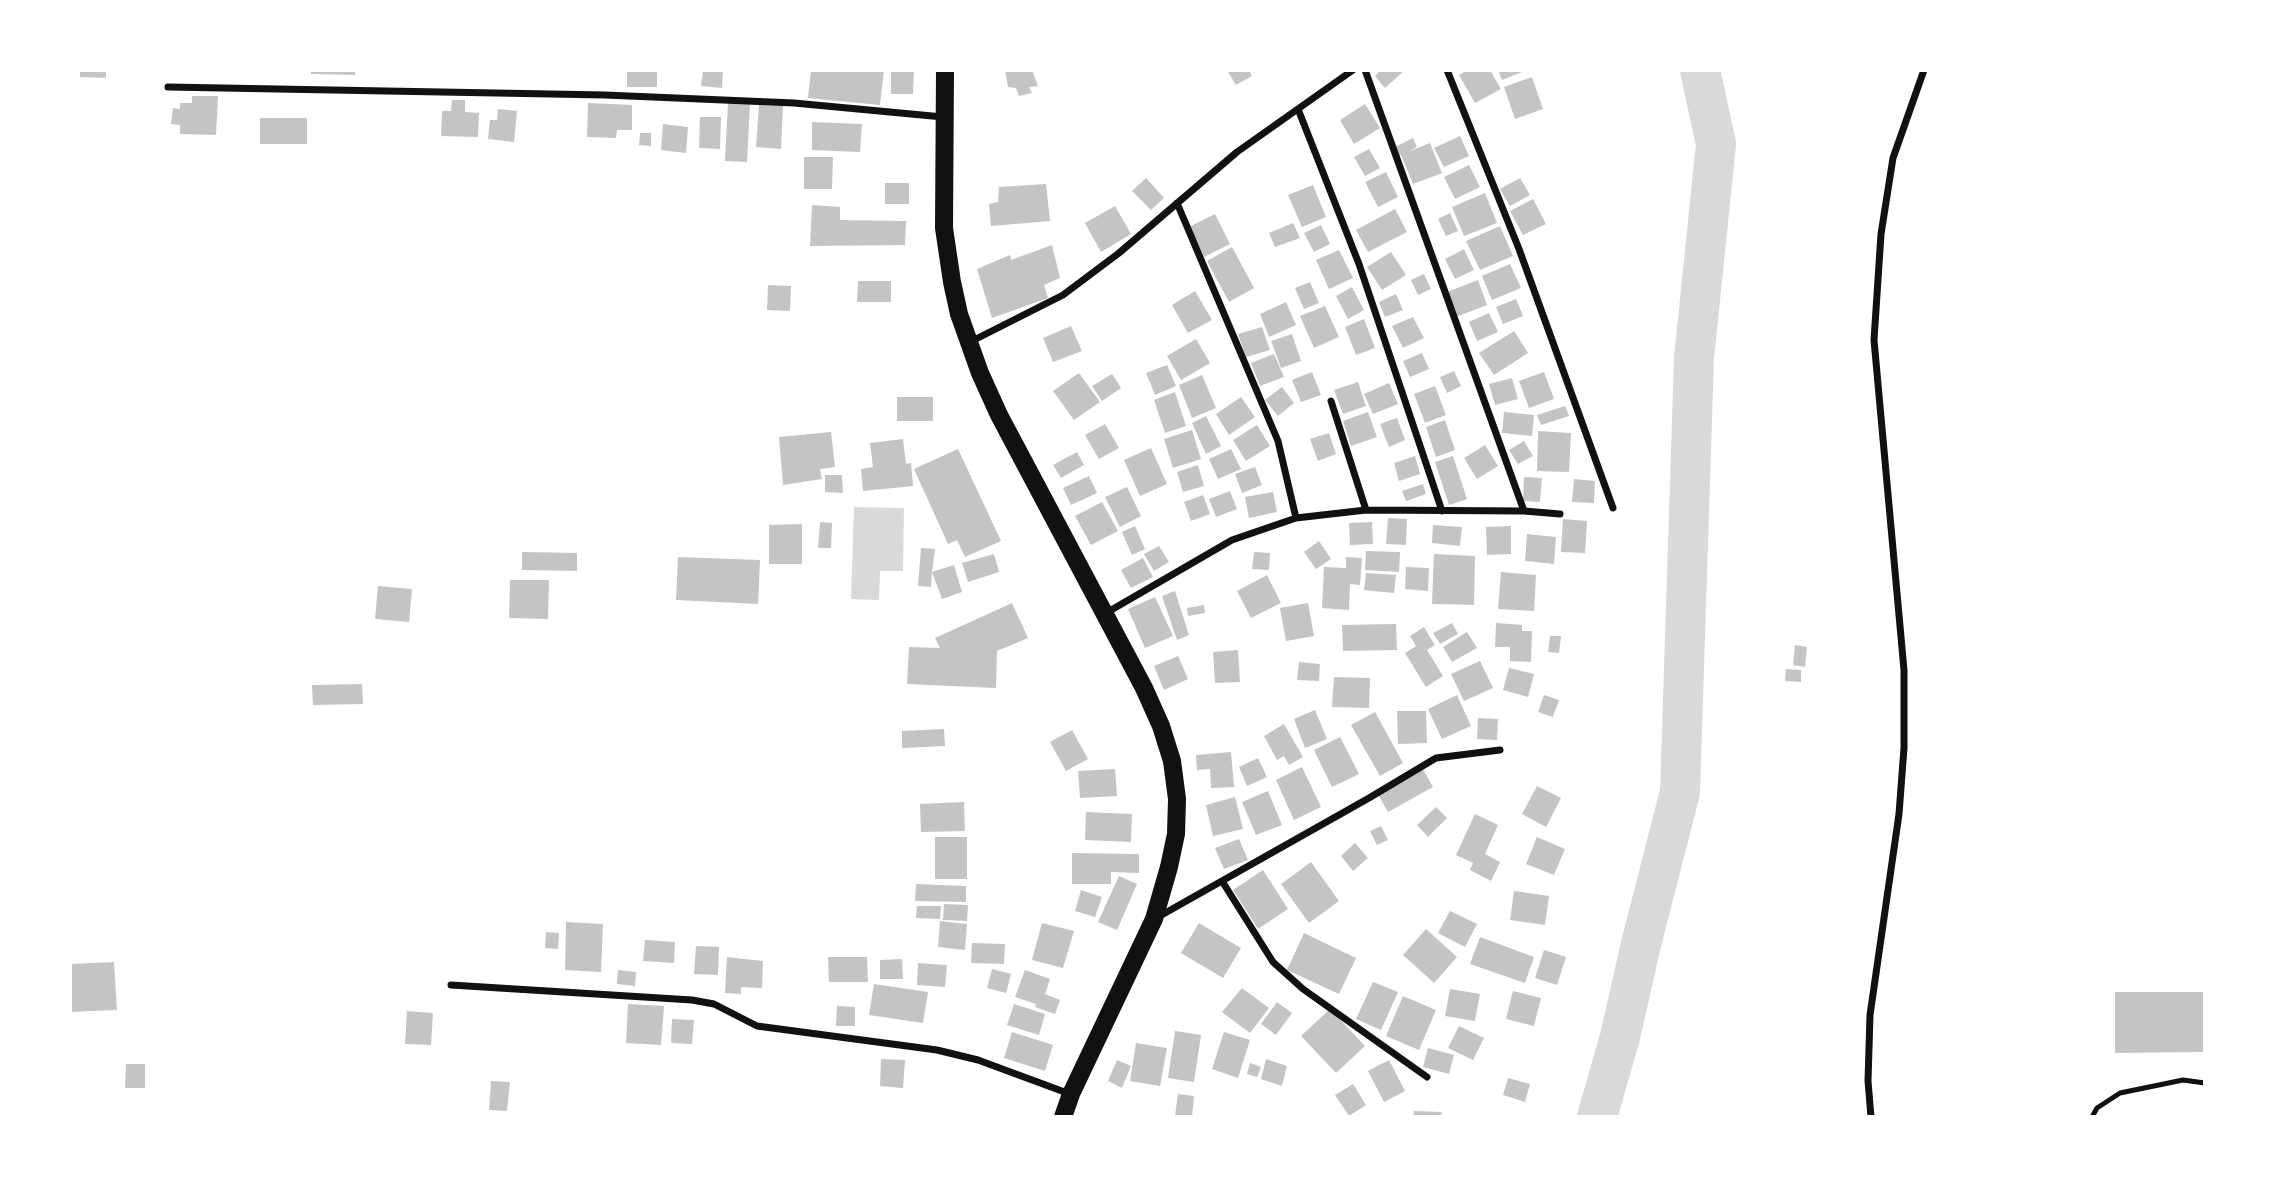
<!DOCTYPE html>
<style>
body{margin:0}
#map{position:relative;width:2275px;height:1187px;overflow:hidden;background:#fff;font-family:Commissioner,sans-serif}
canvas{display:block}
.frame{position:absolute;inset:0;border:72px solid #fff;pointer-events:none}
</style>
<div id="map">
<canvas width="2275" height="1187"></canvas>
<div class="frame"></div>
</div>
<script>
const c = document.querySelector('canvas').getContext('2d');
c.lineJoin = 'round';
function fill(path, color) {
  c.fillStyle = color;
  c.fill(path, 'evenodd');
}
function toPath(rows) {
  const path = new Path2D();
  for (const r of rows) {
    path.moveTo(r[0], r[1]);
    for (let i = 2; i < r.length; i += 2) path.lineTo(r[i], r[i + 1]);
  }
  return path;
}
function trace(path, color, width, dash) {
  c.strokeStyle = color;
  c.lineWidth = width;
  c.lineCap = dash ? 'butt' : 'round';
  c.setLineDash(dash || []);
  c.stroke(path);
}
const water = toPath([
 [854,507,904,508,903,571,880,571,879,600,851,599]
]);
const river = toPath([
 [1597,1117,1620,1037,1641,944,1680,792,1694,358,1716,144,1700,70]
]);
const building = toPath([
 [80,70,106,70,106,78,80,77],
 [311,70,356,70,355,75,311,74],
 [627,70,657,70,657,87,627,87],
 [703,70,723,70,722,88,701,86],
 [811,70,884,70,880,105,808,98],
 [891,70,914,70,913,94,891,94],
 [1005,70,1032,70,1038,86,1029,87,1032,93,1019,96,1016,88,1008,87],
 [1227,70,1249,70,1252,76,1236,85],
 [1381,70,1405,70,1385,88,1375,76],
 [1468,70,1490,70,1501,89,1475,103,1459,75],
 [1498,70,1521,70,1522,72,1502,80],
 [1532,77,1543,109,1515,119,1504,87],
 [192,96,218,96,216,135,180,134,180,125,171,124,173,108,180,109,180,103,192,103],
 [452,100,465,100,465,112,479,113,478,137,441,136,442,111,451,111],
 [728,102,750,103,747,162,725,161],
 [588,103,632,105,632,130,617,130,616,138,587,137],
 [1365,104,1380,128,1354,144,1340,120],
 [759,105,783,106,781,149,756,147],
 [498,109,517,111,514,142,488,139,490,120,497,120],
 [700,117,721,117,720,149,699,148],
 [260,118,307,118,307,144,260,144],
 [812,122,862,124,860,152,812,150],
 [663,124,688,127,686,153,661,150],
 [640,133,651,133,651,146,639,145],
 [1460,136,1469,156,1444,167,1434,148],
 [1413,138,1417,147,1408,152,1430,143,1442,173,1413,184,1401,155,1399,156,1395,147],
 [1369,149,1380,168,1365,176,1354,157],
 [804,157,833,157,832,189,804,189],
 [1469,165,1480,187,1455,199,1444,177],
 [1386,172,1398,197,1378,207,1365,182],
 [1146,178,1164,198,1151,210,1132,191],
 [1520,178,1530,195,1510,206,1500,189],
 [885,183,909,183,909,204,885,204],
 [1046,184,1050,221,991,226,989,204,998,202,999,187],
 [1313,185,1326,217,1302,227,1288,195],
 [1485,193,1497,223,1464,236,1452,207],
 [1533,199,1546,224,1523,235,1510,211],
 [812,205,840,207,840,220,906,221,905,245,810,246],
 [1115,206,1131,234,1101,252,1085,223],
 [1395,209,1407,232,1368,252,1356,230],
 [1450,213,1458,231,1446,236,1438,219],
 [1215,214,1230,244,1204,257,1189,227],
 [1293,223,1300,238,1275,247,1269,233],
 [1321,225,1330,244,1314,252,1304,233],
 [1500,226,1513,256,1480,270,1466,241],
 [1052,245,1060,278,1044,285,1048,298,992,318,977,269,1010,255,1011,260],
 [1232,247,1254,288,1229,302,1207,261],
 [1464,249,1474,270,1455,279,1445,259],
 [1339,250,1353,278,1329,289,1316,260],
 [1391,252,1406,275,1382,290,1367,267],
 [1510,264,1521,288,1492,300,1482,276],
 [1424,274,1431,289,1418,295,1411,280],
 [1478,280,1487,305,1456,317,1447,292],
 [858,281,891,281,891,302,857,302],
 [1310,282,1319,303,1304,309,1295,288],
 [768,285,791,286,790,311,767,310],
 [1352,287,1364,310,1348,319,1336,296],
 [1195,291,1212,320,1188,333,1172,305],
 [1396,294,1403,310,1385,317,1379,302],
 [1516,299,1523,316,1503,324,1496,307],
 [1286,302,1296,325,1269,337,1260,314],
 [1325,306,1339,337,1314,348,1300,316],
 [1489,313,1498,332,1477,341,1469,322],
 [1413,317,1424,338,1403,348,1392,326],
 [1364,319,1375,348,1356,355,1345,327],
 [1071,326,1082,351,1053,362,1043,338],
 [1262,327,1270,350,1246,357,1238,334],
 [1514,331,1528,353,1494,375,1479,353],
 [1292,334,1301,361,1281,368,1271,341],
 [1196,339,1210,363,1181,380,1167,356],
 [1422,353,1429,369,1410,377,1403,361],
 [1274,354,1284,377,1260,386,1251,363],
 [1167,365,1176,386,1155,395,1146,373],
 [1454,371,1461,386,1447,393,1440,377],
 [1312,372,1321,395,1301,402,1292,380],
 [1544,372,1554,399,1529,408,1519,381],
 [1079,373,1100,402,1074,420,1053,391],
 [1112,374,1121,388,1102,401,1092,386],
 [1202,375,1216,408,1192,418,1179,385],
 [1512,378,1518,399,1495,405,1489,384],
 [1358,382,1366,406,1343,414,1334,390],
 [1389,383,1398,404,1373,414,1364,394],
 [1435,386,1446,415,1425,423,1414,394],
 [1282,387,1294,403,1278,416,1265,400],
 [1175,392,1186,426,1165,433,1154,400],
 [897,397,933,397,933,421,897,421],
 [1241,397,1255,417,1229,435,1216,414],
 [1565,406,1569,416,1541,425,1537,415],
 [1368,412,1377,437,1351,446,1343,421],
 [1504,412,1534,415,1532,436,1502,433],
 [1206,416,1221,446,1206,454,1192,423],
 [1397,418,1405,440,1389,447,1380,424],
 [1445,420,1455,450,1436,457,1426,427],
 [1105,424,1119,448,1099,459,1085,435],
 [1257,425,1270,446,1246,461,1233,440],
 [1192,430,1201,459,1173,468,1164,439],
 [1538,431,1571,433,1569,472,1537,471],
 [831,432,835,467,820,469,822,479,783,485,779,437],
 [1329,433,1336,454,1318,461,1310,439],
 [903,439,906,464,911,463,913,486,863,491,861,469,873,467,870,443],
 [1524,441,1533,456,1518,464,1509,450],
 [1485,445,1498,466,1477,479,1464,458],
 [1151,448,1167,484,1140,496,1124,460],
 [958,449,1001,541,965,557,957,540,948,544,914,469],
 [1231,449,1241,469,1218,479,1209,459],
 [1077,452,1084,465,1061,478,1053,465],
 [1415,456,1420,474,1399,481,1394,463],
 [1453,456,1467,499,1449,505,1435,462],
 [1198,465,1204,486,1183,492,1177,472],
 [1255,467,1262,485,1242,493,1235,474],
 [825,475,842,475,843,493,825,492],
 [1089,476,1097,493,1071,505,1063,488],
 [1524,477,1542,478,1540,502,1523,501],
 [1574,479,1595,481,1594,503,1572,502],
 [1423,484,1426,494,1406,501,1402,491],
 [1127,487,1141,516,1120,527,1105,497],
 [1230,491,1237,509,1216,517,1209,499],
 [1273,492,1277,512,1249,518,1245,497],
 [1203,495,1210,514,1191,521,1184,502],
 [1102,502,1118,531,1091,545,1075,516],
 [1388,518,1407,519,1406,545,1386,544],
 [1563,519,1587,521,1585,553,1561,552],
 [820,522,832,523,831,548,818,548],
 [1372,522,1373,544,1350,545,1349,523],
 [802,524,802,564,769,564,769,525],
 [1433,525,1462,527,1460,546,1432,543],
 [1135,526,1145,549,1132,555,1122,532],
 [1511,526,1511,554,1487,555,1486,527],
 [1527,534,1556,537,1554,564,1525,561],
 [1319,541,1331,559,1316,569,1304,552],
 [1159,546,1169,562,1154,571,1144,554],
 [921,548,935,549,932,572,954,565,962,592,942,599,932,572,931,587,918,586],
 [1366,551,1400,552,1399,572,1365,570],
 [522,552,577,553,577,571,522,570],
 [1254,552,1270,553,1269,570,1252,569],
 [994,554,999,572,968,582,962,563],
 [1434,554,1475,556,1474,605,1432,604],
 [678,557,760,560,758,604,676,600],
 [1346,557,1362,558,1360,585,1350,584,1349,610,1322,608,1324,567,1346,568],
 [1143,558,1153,577,1131,588,1121,570],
 [1406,567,1429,568,1428,591,1405,589],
 [1501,572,1536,575,1534,611,1498,609],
 [1366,573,1396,575,1394,593,1364,590],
 [1267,575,1281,603,1251,618,1237,591],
 [510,580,549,580,548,619,509,618],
 [378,586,412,589,409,622,375,619],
 [1175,591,1189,635,1177,640,1162,596],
 [1155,597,1173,636,1145,648,1128,609],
 [1012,603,1028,638,997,651,996,688,907,684,909,647,940,648,935,638],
 [1308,603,1314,636,1286,641,1280,608],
 [1204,605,1205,613,1188,616,1187,608],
 [1452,623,1458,634,1440,644,1433,633],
 [1496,623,1522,625,1522,631,1532,631,1531,662,1510,661,1510,647,1495,647],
 [1396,624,1397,650,1343,651,1342,625],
 [1424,627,1435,645,1427,650,1443,676,1426,687,1405,653,1416,646,1410,636],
 [1467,632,1477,648,1452,662,1443,647],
 [1550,636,1561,636,1559,653,1548,652],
 [1795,645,1807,647,1805,667,1793,665],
 [1238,650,1240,682,1215,683,1213,652],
 [1178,656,1188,679,1164,690,1154,666],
 [1480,661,1493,688,1464,701,1451,674],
 [1299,662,1320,664,1319,681,1297,680],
 [1509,668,1534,674,1528,697,1503,690],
 [1786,669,1801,670,1801,682,1785,681],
 [1334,677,1370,678,1369,708,1332,707],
 [362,684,363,704,313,705,312,685],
 [1457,695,1471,726,1442,739,1428,709],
 [1544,695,1559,700,1553,717,1538,712],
 [1315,710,1327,739,1305,748,1294,719],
 [1397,711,1426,711,1427,743,1398,744],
 [1375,712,1403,763,1380,776,1351,725],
 [1478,718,1498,719,1497,740,1477,739],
 [1284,724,1303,757,1289,765,1284,756,1277,760,1264,736],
 [944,729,945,746,902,748,902,731],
 [1072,730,1088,759,1066,771,1050,742],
 [1340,737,1359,774,1332,787,1314,750],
 [1231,752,1234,787,1211,788,1210,769,1197,770,1196,755],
 [1258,758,1267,777,1247,786,1239,767],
 [1421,766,1433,787,1388,812,1376,791],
 [1302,767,1321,807,1294,820,1276,780],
 [1115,769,1117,796,1080,798,1078,771],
 [1537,786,1561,798,1546,827,1522,814],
 [1268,791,1282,825,1256,835,1242,802],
 [1235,797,1243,829,1213,836,1206,805],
 [964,802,965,831,921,832,920,804],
 [1436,807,1447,818,1428,837,1417,825],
 [1086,812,1132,814,1131,842,1085,840],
 [1475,814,1498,825,1485,854,1500,862,1491,881,1470,870,1473,863,1456,855],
 [1381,826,1388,840,1377,845,1370,831],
 [935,837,967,837,967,879,935,879],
 [1537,837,1565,849,1554,875,1526,864],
 [1239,839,1248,860,1224,869,1215,848],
 [1355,843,1368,858,1353,871,1341,856],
 [1072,853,1139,854,1139,873,1111,872,1111,884,1072,884],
 [1311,862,1339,901,1309,923,1281,884],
 [1263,870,1288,909,1258,929,1233,890],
 [1119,876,1137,884,1117,930,1098,922],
 [916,884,966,886,966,902,915,901],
 [1081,890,1102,897,1095,917,1075,911],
 [1514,891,1549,896,1545,925,1510,920],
 [944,904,968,905,967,921,943,920],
 [917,906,941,906,940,919,916,918],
 [1450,911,1477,924,1465,947,1438,933],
 [940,921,967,924,965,950,938,947],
 [566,922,603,924,601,972,565,970],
 [1042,923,1074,931,1063,968,1032,960],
 [1199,923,1241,948,1223,978,1181,953],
 [1426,929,1457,957,1434,983,1403,955],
 [546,932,559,933,558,949,545,948],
 [1304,933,1356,958,1339,994,1287,970],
 [1480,937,1534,957,1525,983,1470,964],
 [645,940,675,942,674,963,643,961],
 [972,943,1005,944,1004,964,971,963],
 [696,946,719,947,718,975,694,974],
 [1544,950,1566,957,1557,985,1535,978],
 [727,957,763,961,762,988,741,987,741,994,725,993],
 [828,957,867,957,868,982,829,982],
 [902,959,903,979,880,979,880,960],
 [114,962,117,1010,70,1012,70,964],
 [918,963,947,965,945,987,917,985],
 [992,969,1011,974,1006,993,987,988],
 [618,970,636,972,635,986,617,984],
 [1025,970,1050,979,1045,994,1060,1000,1055,1014,1035,1007,1036,1004,1015,997],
 [1373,982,1398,992,1381,1030,1356,1019],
 [874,984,928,992,923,1023,869,1015],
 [1242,988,1269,1008,1250,1033,1222,1012],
 [1450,989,1480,994,1475,1021,1445,1016],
 [1513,991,1541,998,1534,1026,1506,1019],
 [2115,992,2205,992,2205,1052,2115,1053],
 [1403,996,1436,1010,1419,1050,1386,1036],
 [1277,1002,1292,1013,1276,1035,1261,1024],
 [628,1004,664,1006,661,1045,626,1043],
 [1014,1004,1045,1014,1039,1035,1007,1025],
 [837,1006,855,1007,855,1026,836,1026],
 [1330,1009,1365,1046,1336,1073,1301,1036],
 [407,1011,433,1013,431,1045,405,1044],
 [672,1019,694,1020,692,1044,671,1043],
 [1459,1026,1484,1038,1473,1060,1448,1048],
 [1175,1031,1201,1035,1194,1082,1168,1078],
 [1012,1032,1053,1045,1045,1071,1004,1058],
 [1224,1032,1250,1040,1238,1078,1212,1069],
 [1136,1043,1167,1048,1160,1086,1130,1081],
 [1428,1048,1454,1055,1449,1074,1423,1067],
 [881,1059,905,1060,903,1088,880,1086],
 [1266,1059,1287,1066,1282,1086,1261,1079],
 [1117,1060,1131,1066,1122,1088,1108,1081],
 [1389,1060,1405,1091,1384,1102,1368,1071],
 [1250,1063,1261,1067,1257,1077,1247,1074],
 [126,1064,145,1064,145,1088,125,1088],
 [1508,1078,1530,1084,1525,1102,1503,1095],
 [491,1081,510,1082,507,1111,489,1110],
 [1353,1084,1366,1105,1349,1116,1335,1095],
 [1178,1094,1194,1096,1192,1117,1175,1116],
 [1414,1111,1442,1112,1441,1117,1413,1117]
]);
const service = toPath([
 [2092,1117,2097,1108,2120,1093,2183,1080,2205,1083]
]);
const minor = toPath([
 [1365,70,1524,511],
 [1447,70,1519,249,1613,508],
 [168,87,605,95,794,103,943,117],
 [1298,109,1359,264,1442,511],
 [1177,203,1278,441,1296,518],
 [970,342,1063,295,1119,253,1237,152,1353,70],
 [1331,401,1366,510],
 [1106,613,1232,540,1296,518,1366,510,1524,511,1560,514],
 [1222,881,1273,962,1303,989,1427,1077],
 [1158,917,1369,798,1436,758,1500,750],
 [451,985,692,1000,714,1004,757,1026,937,1050,978,1060,1070,1094],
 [1871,1117,1868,1081,1870,1015,1899,814,1904,748,1904,670,1874,340,1881,234,1893,158,1924,70]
]);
const primary = toPath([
 [945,70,944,228,952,282,959,314,980,373,999,415,1144,688,1161,726,1172,761,1177,799,1176,834,1169,867,1154,919,1071,1094,1063,1117]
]);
fill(water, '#d9d9d9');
trace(river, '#d9d9d9', 40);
fill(building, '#c4c4c4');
trace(service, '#111', 5);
trace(minor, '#111', 7);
trace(primary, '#111', 18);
</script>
